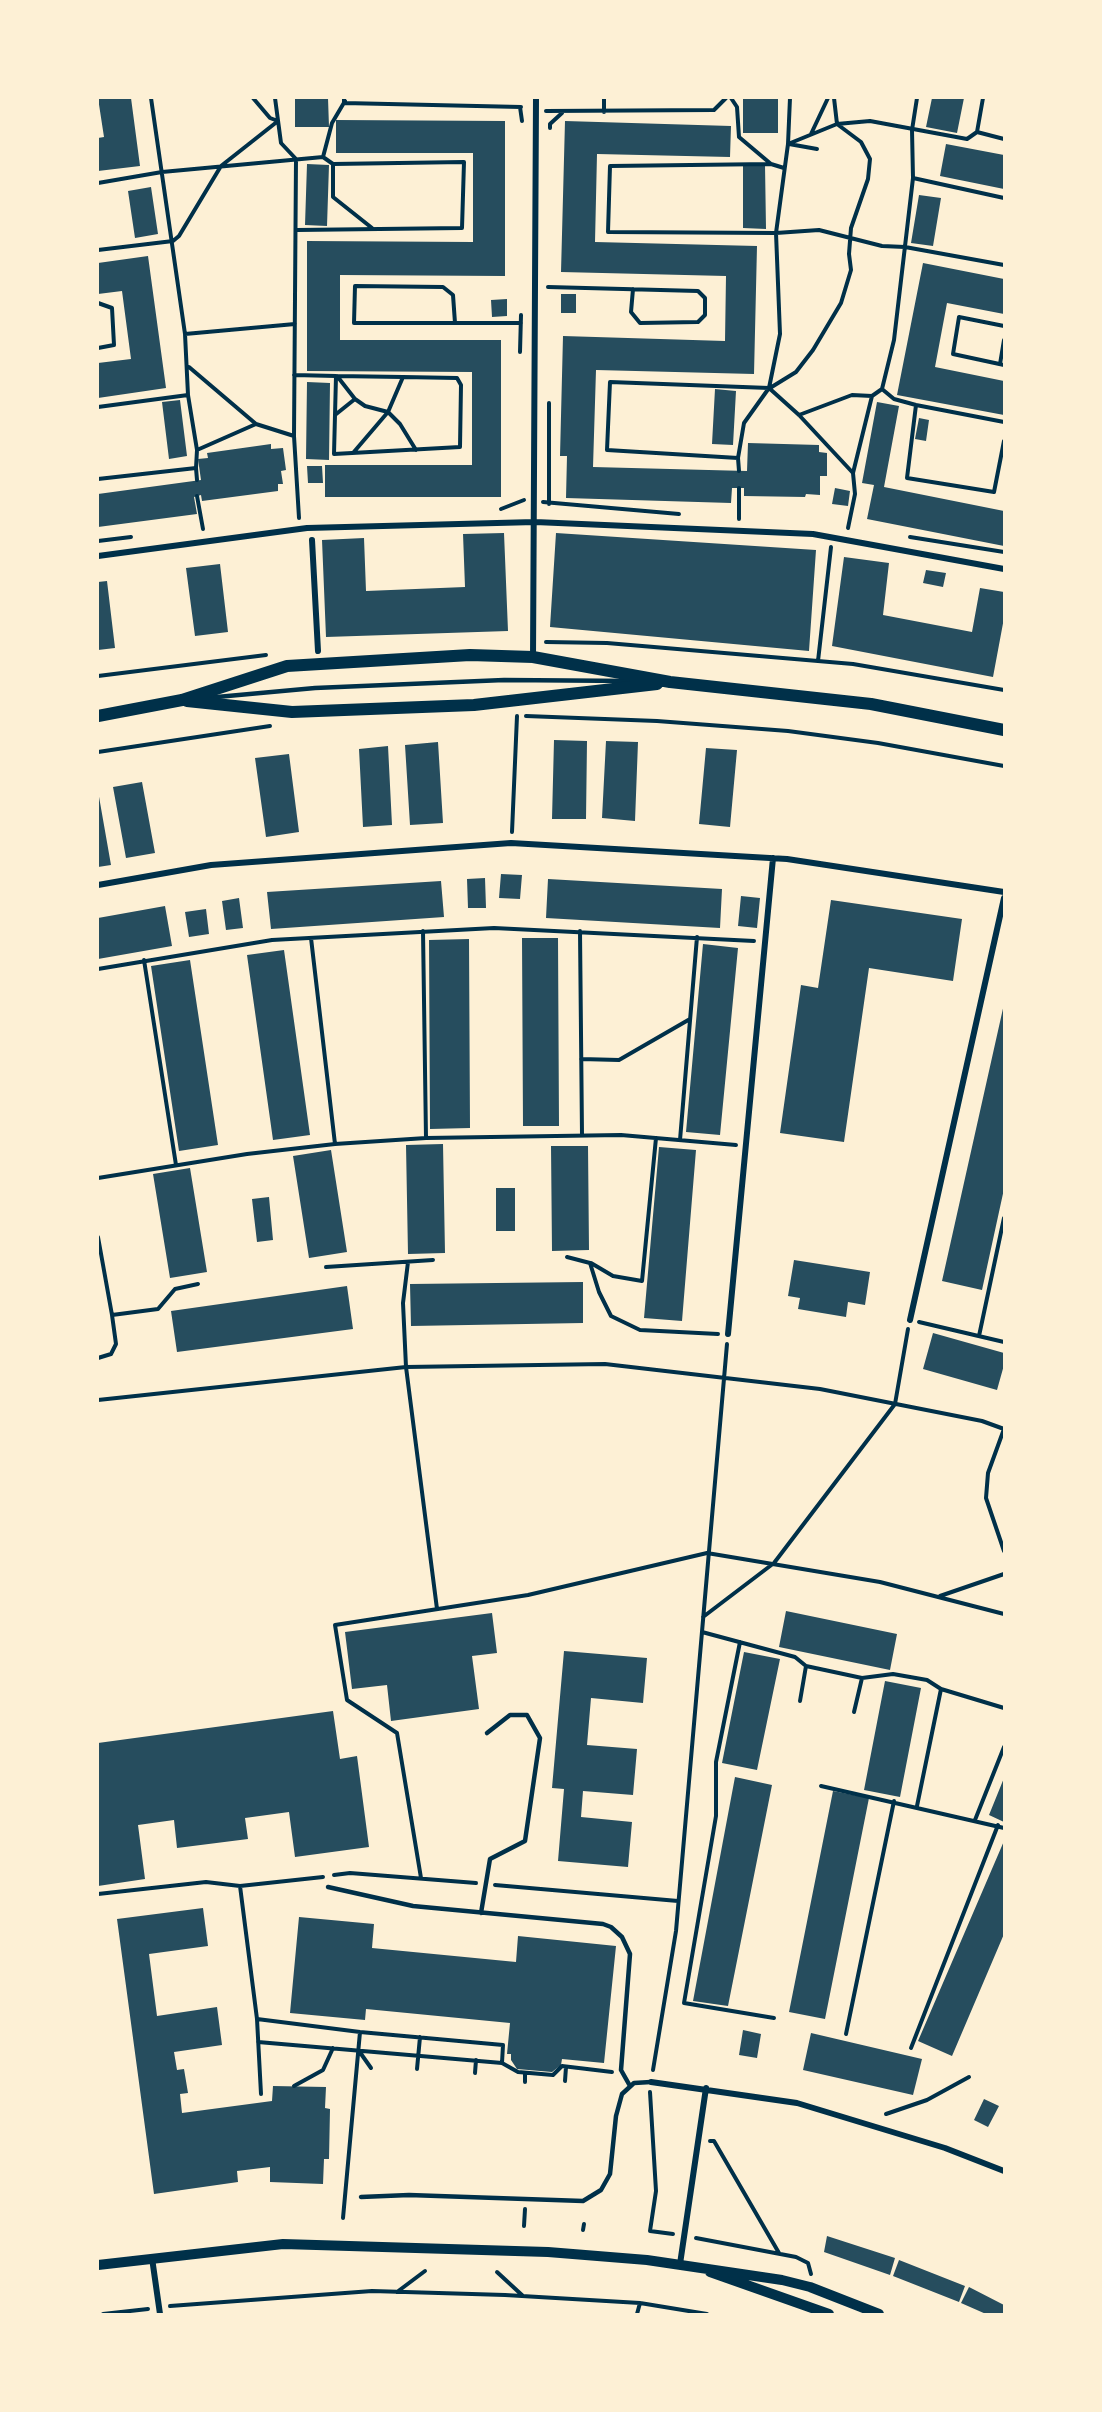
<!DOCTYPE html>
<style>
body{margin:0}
#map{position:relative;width:1102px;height:2412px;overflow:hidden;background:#fdf0d5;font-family:"Source Serif 4",serif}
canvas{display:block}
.frame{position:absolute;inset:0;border:99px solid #fdf0d5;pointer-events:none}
</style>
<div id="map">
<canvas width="1102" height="2412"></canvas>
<div class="frame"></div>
</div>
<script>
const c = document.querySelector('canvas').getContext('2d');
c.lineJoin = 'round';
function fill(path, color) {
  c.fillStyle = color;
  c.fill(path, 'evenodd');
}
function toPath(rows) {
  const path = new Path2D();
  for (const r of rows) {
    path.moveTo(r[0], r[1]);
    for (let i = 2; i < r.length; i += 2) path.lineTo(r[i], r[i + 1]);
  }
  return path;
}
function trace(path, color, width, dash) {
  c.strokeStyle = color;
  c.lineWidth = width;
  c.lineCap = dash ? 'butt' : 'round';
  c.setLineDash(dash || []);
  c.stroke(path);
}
const building = toPath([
 [98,98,131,98,140,166,98,171,98,138,104,137],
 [295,98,328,98,329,127,295,127],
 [743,98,778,98,778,133,743,133],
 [932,98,964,98,957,133,926,127],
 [336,120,505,121,505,276,340,275,340,340,501,340,501,497,325,497,325,465,472,465,472,372,307,371,307,241,473,242,473,153,336,153],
 [565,121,731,126,730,157,597,154,595,242,757,246,754,374,596,370,593,467,747,471,748,443,819,445,819,452,827,453,827,476,820,476,820,495,806,494,805,497,744,496,744,488,732,488,731,503,566,498,567,456,560,456,563,336,725,341,726,276,561,272],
 [946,144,1004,155,1004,189,940,176],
 [307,164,329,165,327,226,305,225],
 [765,165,766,229,743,228,743,166],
 [151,187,158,234,135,238,128,191],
 [919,195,941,198,933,246,911,243],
 [148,256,166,388,98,398,98,363,131,359,122,291,98,294,98,263],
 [923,263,1004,279,1004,314,947,303,935,367,1004,381,1004,415,897,395],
 [561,294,576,294,576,313,561,313],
 [507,299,507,316,492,317,491,300],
 [307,382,330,383,329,460,306,459],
 [715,389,736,391,733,445,712,444],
 [180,400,187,456,169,459,162,402],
 [877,402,899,406,884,487,1004,511,1004,546,867,519,874,485,862,483],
 [919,418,929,420,926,441,915,439],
 [271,444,271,449,283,448,286,470,281,471,283,484,278,484,278,491,202,501,201,495,194,497,197,514,98,527,98,494,201,480,198,459,208,458,207,453],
 [307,466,322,466,323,483,308,483],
 [835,488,850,491,848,506,832,504],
 [504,533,508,631,326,637,322,540,364,538,366,591,465,587,463,534],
 [556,533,816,550,809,651,550,627],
 [844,557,889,563,883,615,972,632,980,588,1004,592,1004,618,993,677,832,646],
 [220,564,228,632,195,636,186,568],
 [926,570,946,573,943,587,923,583],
 [107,581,115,648,98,650,98,582],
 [554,740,587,741,586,819,552,819],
 [606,741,638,742,635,821,602,818],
 [438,742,443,823,410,825,405,745],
 [388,746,392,825,363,827,359,749],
 [706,748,737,750,730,827,699,824],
 [289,754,299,832,266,837,255,758],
 [142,782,155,853,126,858,113,787],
 [98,791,111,865,98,867],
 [501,874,522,875,520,899,499,898],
 [485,878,486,908,468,908,467,879],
 [548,879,722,889,720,928,546,918],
 [441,881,444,917,271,929,267,892],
 [741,896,760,898,757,928,738,926],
 [239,898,243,928,226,930,222,901],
 [831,900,962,919,953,981,869,968,844,1142,780,1133,801,985,818,988],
 [165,906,172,946,98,959,98,918],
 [206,909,209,934,189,937,185,912],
 [522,938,558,938,559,1126,523,1126],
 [469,939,470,1128,430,1129,429,940],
 [703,944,738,948,720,1135,686,1132],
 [284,950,310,1135,273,1140,247,955],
 [190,960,218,1145,179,1151,151,966],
 [1004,1004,1004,1189,982,1290,942,1281],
 [443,1144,445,1253,408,1254,406,1145],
 [551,1146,588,1146,589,1250,552,1251],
 [659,1147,696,1150,682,1321,644,1318],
 [331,1150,347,1252,309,1258,293,1156],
 [190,1168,207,1272,170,1278,153,1174],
 [496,1188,515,1188,515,1231,496,1231],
 [269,1197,273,1240,257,1242,252,1199],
 [794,1260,870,1272,865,1305,848,1302,846,1317,798,1309,800,1298,788,1296],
 [583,1282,583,1323,411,1326,410,1284],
 [347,1286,353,1329,177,1352,171,1311],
 [933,1333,1004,1353,1004,1365,997,1390,923,1369],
 [786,1611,897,1634,890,1670,779,1647],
 [492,1613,497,1653,472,1656,479,1709,391,1721,387,1685,352,1689,345,1632],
 [564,1651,647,1658,643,1703,591,1698,587,1745,637,1749,633,1795,583,1791,581,1817,632,1822,628,1867,558,1861,564,1789,552,1788],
 [744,1652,780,1659,757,1770,722,1763],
 [885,1681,921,1688,900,1797,864,1790],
 [333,1711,340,1759,357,1756,369,1847,295,1857,289,1812,245,1818,248,1839,177,1848,174,1820,138,1825,145,1879,98,1886,98,1743],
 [735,1777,772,1785,728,2006,693,2001],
 [1004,1778,1004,1822,989,1815],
 [833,1791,869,1798,825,2019,789,2012],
 [1004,1841,1004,1934,952,2056,918,2041],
 [203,1908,208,1946,149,1954,157,2016,217,2007,222,2045,174,2052,177,2070,184,2069,188,2093,180,2094,182,2113,272,2101,273,2086,326,2087,325,2108,330,2109,329,2159,324,2159,323,2184,270,2182,270,2167,237,2171,238,2182,154,2194,117,1919],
 [299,1917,374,1924,372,1948,516,1962,518,1936,616,1946,604,2063,562,2059,561,2065,552,2072,517,2069,511,2060,511,2054,507,2054,510,2023,366,2009,365,2020,290,2013],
 [743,2030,761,2034,757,2058,739,2055],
 [811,2033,922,2059,913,2095,803,2070],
 [984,2099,999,2106,988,2127,974,2120],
 [827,2236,895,2258,890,2275,824,2252],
 [899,2260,965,2286,959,2302,893,2276],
 [969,2287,1004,2305,1004,2314,986,2314,961,2303]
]);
const path = toPath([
 [151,98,185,334,188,395,197,450,196,468],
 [275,98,281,143,296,159,294,436,299,518],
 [344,98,344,103,521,107],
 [604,98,604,112],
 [731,98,737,107,739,137,771,164,784,168],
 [520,107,522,121],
 [546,111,714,110,726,98],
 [550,128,550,124,562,113],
 [977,132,983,98],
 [811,134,828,98],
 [788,144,837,124,870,121,967,139,977,132,1004,139],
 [789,144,817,149],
 [323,157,332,123,345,101],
 [333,164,333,197,372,228],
 [771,164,610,166,608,232,776,233,819,230,882,246,905,247,1004,265],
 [913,178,1004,198],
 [98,183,162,172,323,157,333,164,464,162,462,228,297,230],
 [98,250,173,241,179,236,221,166,278,121,270,118,253,98],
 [548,287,698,291,705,298,705,315,698,322,640,323,631,312,633,289],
 [98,303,112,308,114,345,98,348],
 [455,323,453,295,443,287,355,286,354,323,521,323],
 [1004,326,959,317,953,354,1004,365],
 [185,334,295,324],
 [520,352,521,315],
 [1000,364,1004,340],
 [189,367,256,424,294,436],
 [294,375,336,376,403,377,457,378,461,385,460,447,334,454,336,376],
 [337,376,355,399,365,406,388,412,400,424,416,450],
 [770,388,796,372,813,350,841,303,851,270,849,254,851,228,868,179,870,159,861,142,837,124,834,98],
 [882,389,894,399,916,405,1004,422],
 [549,403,549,504],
 [916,405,907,478,994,492,1004,441],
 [98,407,188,395],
 [335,415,355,399],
 [799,415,852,395,872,396],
 [197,450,256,424],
 [353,453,388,412,403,377],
 [738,458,744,423,769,388,780,334,776,233,788,144,790,98],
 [739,471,738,458,607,450,610,382,769,388,799,415,853,473],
 [98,479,196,468,197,480],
 [197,496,203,529],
 [543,502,679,514],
 [501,509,524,500],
 [739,519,739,488],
 [848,528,855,494,853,473,872,396,882,389,894,340,913,178,912,130,917,98],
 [910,537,1004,552],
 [98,541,131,537],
 [546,642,607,643,853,664,1004,690],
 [818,661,831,547],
 [98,676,266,655],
 [526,716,657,721,788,731,878,743,1004,766],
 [98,752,270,726],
 [512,832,517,716],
 [423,931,426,1138],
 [580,931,582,1135],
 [311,938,335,1144],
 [144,960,176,1165],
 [98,969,272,940,494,928,754,941],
 [581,1059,619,1060,690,1019],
 [680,1140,697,937],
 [98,1178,247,1154,335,1144,426,1138,621,1135,736,1145],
 [98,1237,112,1315],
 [567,1257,590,1263,599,1292,611,1316,640,1330,718,1334],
 [408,1262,403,1303,406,1367,437,1609],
 [591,1263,613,1276,642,1281,656,1138],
 [326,1267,433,1260],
 [919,1322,1004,1342],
 [979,1336,1004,1218],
 [98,1358,111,1354,116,1344,112,1315,158,1309,175,1289,198,1284],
 [98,1400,406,1367,605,1364,820,1389,982,1421,1004,1429],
 [1004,1429,988,1473,986,1498,1004,1551],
 [940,1596,1004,1574],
 [703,1617,774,1563,895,1404,908,1329],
 [702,1632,795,1657,806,1666],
 [740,1642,716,1762,716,1816,684,2003,774,2018],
 [862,1678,893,1674,927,1680,941,1689,1004,1708],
 [800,1701,806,1666,862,1678,854,1712],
 [821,1786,1004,1828],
 [917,1806,941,1689],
 [975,1820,1004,1747],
 [334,1875,350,1873,476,1883],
 [421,1878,397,1733,347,1700,335,1625,528,1595,707,1553,880,1582,1004,1614],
 [495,1885,678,1901],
 [240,1886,257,2019,360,2032,503,2045,502,2063,518,2072,553,2075,562,2066,612,2072],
 [98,1894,206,1882,240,1886,323,1877],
 [257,2019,261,2094],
 [846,2034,894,1801],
 [258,2042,502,2063],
 [911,2048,998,1825],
 [359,2051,371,2068],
 [417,2069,420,2037],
 [653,2070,676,1931,727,1344],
 [475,2073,476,2060],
 [565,2081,566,2067],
 [525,2082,525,2073],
 [294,2086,323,2070,333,2048],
 [650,2092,656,2191,650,2231,673,2234],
 [886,2114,927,2100,969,2077],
 [710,2141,714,2141,779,2253],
 [343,2218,360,2032],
 [524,2226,525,2209],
 [583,2230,584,2224],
 [696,2238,796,2257,808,2263,811,2274],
 [497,2272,523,2296],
 [397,2292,425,2271],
 [170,2306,372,2291,505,2295,640,2303,707,2314],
 [103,2314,148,2309],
 [637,2314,640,2303]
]);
const service = toPath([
 [206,698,315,688,504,680,632,681],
 [328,1887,413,1906,603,1924,611,1927,622,1937,630,1954,621,2070,630,2086],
 [481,1913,490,1859,525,1841,540,1738,527,1715,510,1715,487,1733],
 [361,2197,409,2195,583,2201,601,2190,610,2174,616,2116,622,2094,634,2083,651,2082]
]);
const minor = toPath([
 [312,540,318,651],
 [98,556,307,528,535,522,813,534,1004,569],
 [533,657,536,98],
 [98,885,211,865,511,843,787,859,1004,892],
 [910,1320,1004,898],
 [728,1334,773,858],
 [651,2082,797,2103,945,2148,1004,2171],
 [152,2258,160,2314],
 [680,2264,706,2088]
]);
const tertiary = toPath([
 [98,2265,283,2244,548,2252,647,2260,782,2280,810,2287,879,2314],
 [710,2272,829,2314]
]);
const secondary = toPath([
 [187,701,292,712,474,705,657,684],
 [98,716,182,700,287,666,470,655,533,657,670,682,871,704,1004,730]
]);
fill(building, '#264d5e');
trace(path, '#003049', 4);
trace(service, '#003049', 4.5);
trace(minor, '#003049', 6);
trace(tertiary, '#003049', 10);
trace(secondary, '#003049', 12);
</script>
